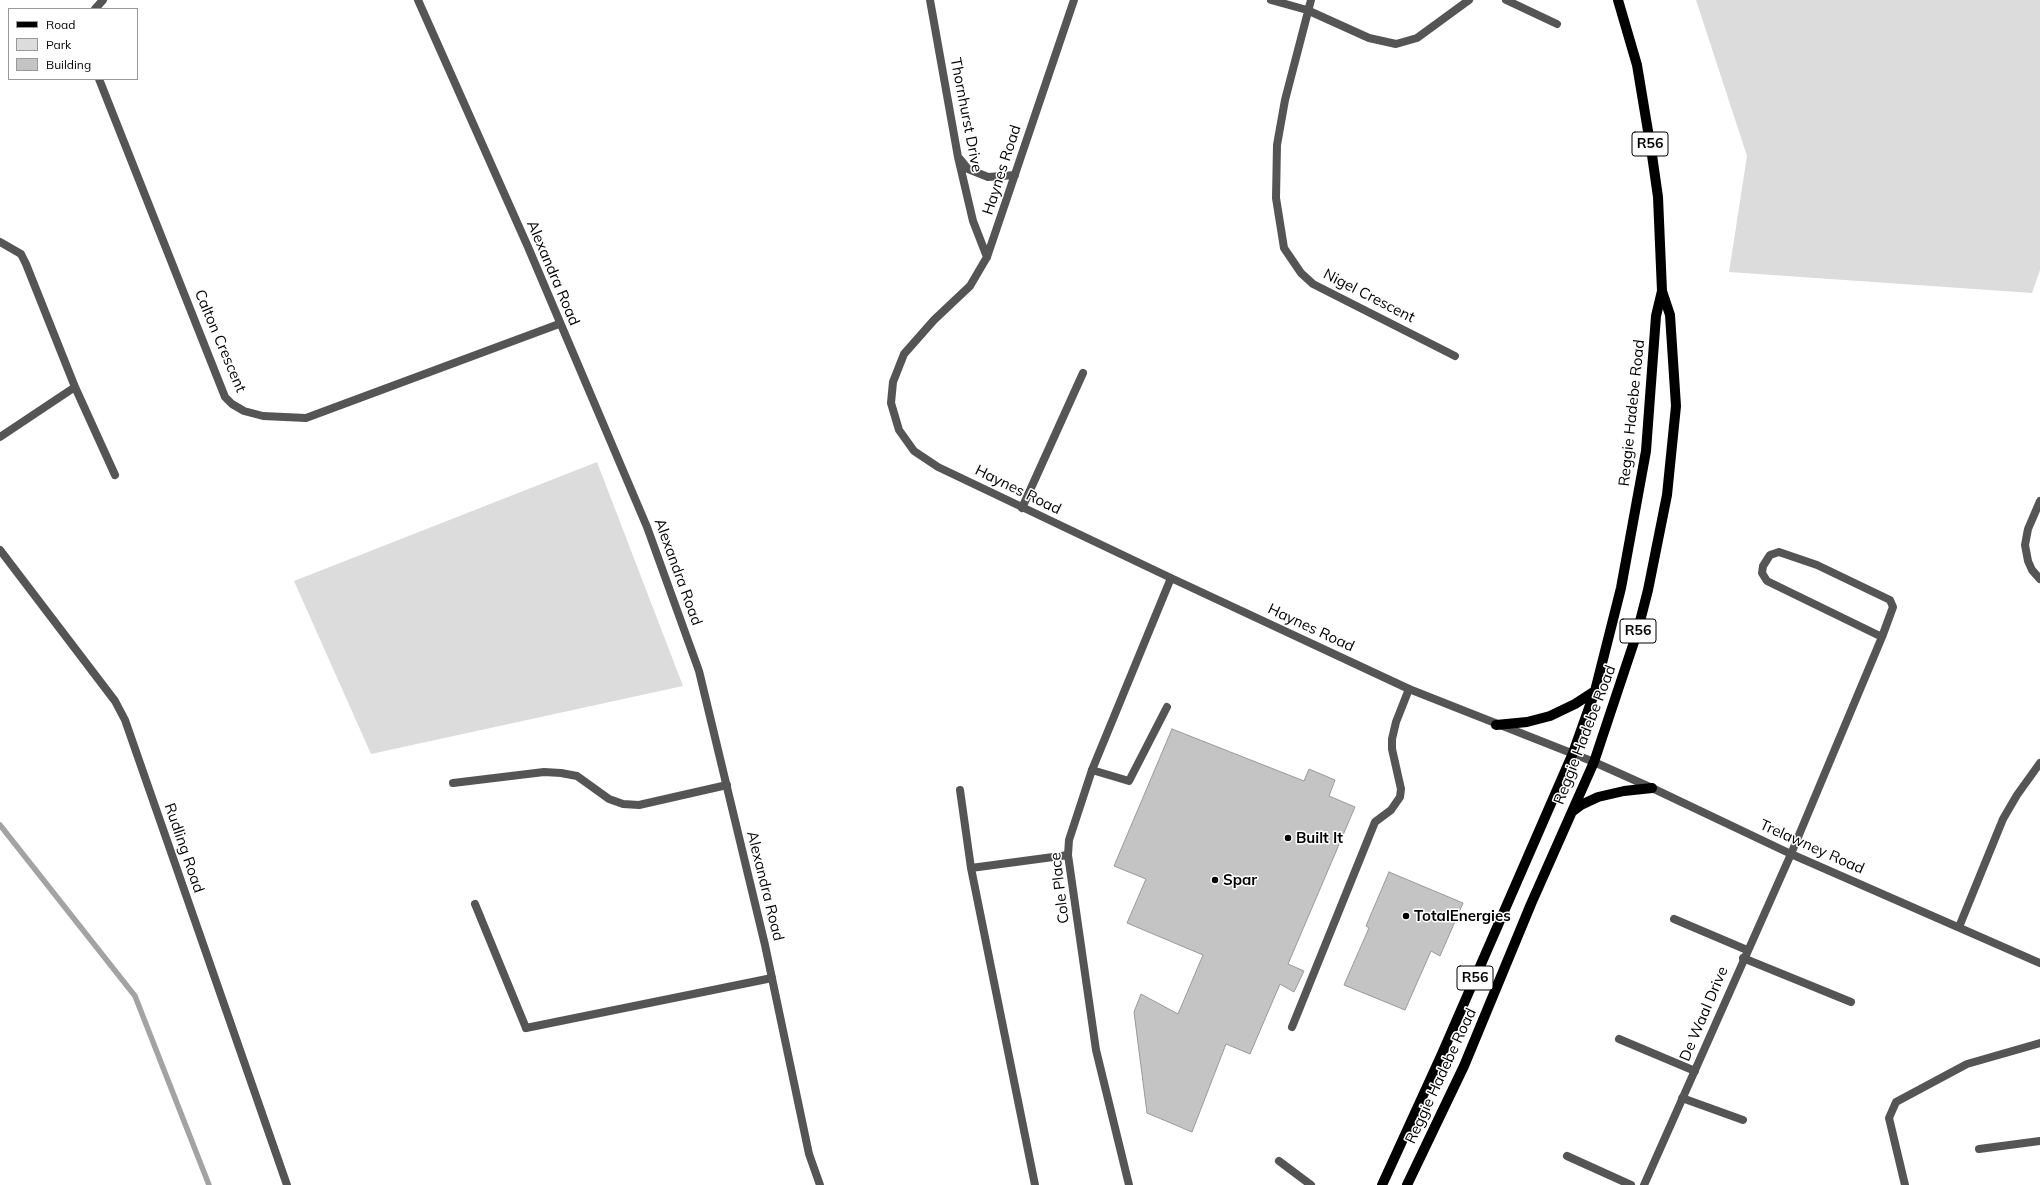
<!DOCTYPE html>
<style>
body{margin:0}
#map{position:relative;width:2040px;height:1185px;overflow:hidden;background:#fff;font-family:Mulish,sans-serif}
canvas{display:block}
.legend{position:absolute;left:8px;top:8px;width:130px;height:72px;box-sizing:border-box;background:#fff;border:1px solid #999;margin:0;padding:5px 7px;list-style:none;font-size:12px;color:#000}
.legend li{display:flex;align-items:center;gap:8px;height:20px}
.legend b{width:20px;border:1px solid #999}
</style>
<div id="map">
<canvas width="2040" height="1185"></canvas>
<ul class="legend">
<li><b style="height:5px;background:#000"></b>Road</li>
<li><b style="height:11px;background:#dcdcdc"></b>Park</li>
<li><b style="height:11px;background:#c4c4c4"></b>Building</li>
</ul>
</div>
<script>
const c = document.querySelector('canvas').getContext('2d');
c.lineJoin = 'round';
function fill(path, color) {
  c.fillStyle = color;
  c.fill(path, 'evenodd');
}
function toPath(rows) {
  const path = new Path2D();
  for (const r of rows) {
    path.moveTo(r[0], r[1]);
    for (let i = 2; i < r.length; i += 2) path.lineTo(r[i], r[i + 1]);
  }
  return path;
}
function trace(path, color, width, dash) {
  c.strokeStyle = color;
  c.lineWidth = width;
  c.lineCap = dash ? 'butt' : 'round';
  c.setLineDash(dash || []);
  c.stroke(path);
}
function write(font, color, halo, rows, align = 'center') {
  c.font = font + ' Mulish,sans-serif';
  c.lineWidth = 3;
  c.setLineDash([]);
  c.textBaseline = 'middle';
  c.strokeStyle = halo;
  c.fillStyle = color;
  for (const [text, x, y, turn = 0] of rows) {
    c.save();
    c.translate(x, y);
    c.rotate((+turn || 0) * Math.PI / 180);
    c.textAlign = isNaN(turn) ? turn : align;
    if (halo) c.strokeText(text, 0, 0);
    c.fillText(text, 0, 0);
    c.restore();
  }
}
const green = toPath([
 [1696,0,2040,0,2040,270,2032,293,1729,272,1747,156],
 [597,462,683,686,371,754,294,581]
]);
const stream = toPath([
 [0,825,135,996,209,1185]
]);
const building = toPath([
 [1172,729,1304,781,1309,769,1335,780,1329,796,1355,807,1288,964,1304,971,1294,992,1280,984,1250,1054,1226,1044,1192,1132,1147,1113,1134,1012,1141,994,1178,1014,1203,955,1127,923,1146,879,1114,866,1172,729],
 [1389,872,1463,903,1440,956,1431,951,1405,1010,1344,985,1369,928,1366,926,1389,872]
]);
const service = toPath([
 [1506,0,1557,24],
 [1307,10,1369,38,1396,44,1417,38,1469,0],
 [0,242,21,254,26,264,75,387,115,475],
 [0,437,75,387],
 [1022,508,1083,373],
 [1092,770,1129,781,1167,707],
 [1674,919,1747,950],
 [1743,958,1851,1002],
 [1292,1027,1375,822,1391,810,1400,797,1401,789,1392,749,1392,739,1396,722,1409,689],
 [526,1028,772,978],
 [1619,1039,1695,1071],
 [1682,1098,1743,1120],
 [1979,1149,2040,1141],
 [1567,1156,1631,1185],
 [1279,1161,1311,1185],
 [1905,1185,1889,1118,1896,1102,1967,1064,2040,1043]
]);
const minor = toPath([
 [930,0,958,157,973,221,987,257],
 [1074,0,987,257,970,286,934,320,904,354,893,382,891,403,899,430,914,451,938,467,1171,578,1409,689,1594,762,1652,788,1791,854,2040,963],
 [1271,0,1307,10],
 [1311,0,1285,100,1277,145,1276,198,1284,248,1301,273,1313,284,1455,356],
 [95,9,103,0],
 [99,79,225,397,232,404,244,411,263,416,306,418,559,324],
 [960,159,968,169,988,177,1015,175],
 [2040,501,2028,529,2025,545,2028,561,2032,570,2040,579],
 [0,550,115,701,125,720,287,1185],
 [453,783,544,772,561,773,577,776,609,799,623,804,639,805,727,785],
 [960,790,971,868,1035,1185],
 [971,868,1068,855],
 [475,904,526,1028],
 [1959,927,2003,819,2017,795,2040,763],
 [1129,1185,1096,1050,1068,855,1069,840,1092,770,1171,578],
 [1644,1185,1791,854,1882,637,1893,607,1890,600,1817,565,1779,552,1770,555,1763,566,1762,573,1767,581,1882,637]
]);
const tertiary = toPath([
 [418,0,528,247,647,527,699,671,765,945,809,1154,820,1185]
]);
const primary = toPath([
 [1496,725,1527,722,1550,716,1575,704,1595,691],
 [1573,811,1581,805,1598,797,1624,791,1652,788],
 [1382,1185,1441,1056,1573,753,1595,691,1621,588,1646,451,1656,316,1662,291,1658,197,1652,155,1637,65,1618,0],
 [1407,1185,1464,1066,1531,904,1594,762,1637,633,1648,590,1667,495,1676,406,1670,315,1662,291]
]);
const markers = [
 [1288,838,4,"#000"],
 [1215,880,4,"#000"],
 [1406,916,4,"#000"]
];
const shields = [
 [1650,144,36],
 [1638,631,36],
 [1475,978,36]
];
const shieldNames = [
 ["R56",1650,144],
 ["R56",1638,631],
 ["R56",1475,978]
];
const streetNames = [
 ["Thornhurst Drive",966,115,79],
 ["Haynes Road",1002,170,-72],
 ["Alexandra Road",553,273,67],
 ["Nigel Crescent",1369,296,27],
 ["Calton Crescent",220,341,67],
 ["Reggie Hadebe Road",1632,413,-84],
 ["Haynes Road",1018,490,26],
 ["Alexandra Road",678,572,70],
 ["Haynes Road",1311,628,25],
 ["Reggie Hadebe Road",1585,735,-69],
 ["Trelawney Road",1812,847,24],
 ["Rudling Road",184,848,71],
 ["Alexandra Road",765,886,76],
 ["Cole Place",1060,888,-97],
 ["De Waal Drive",1704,1014,-67],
 ["Reggie Hadebe Road",1441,1076,-65]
];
const poiNames = [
 ["Built It",1296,838],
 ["Spar",1223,880],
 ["TotalEnergies",1414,916]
];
fill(green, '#dcdcdc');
trace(stream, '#a3a3a3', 5.5);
fill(building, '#c4c4c4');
trace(building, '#999', 1);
trace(service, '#555', 8);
trace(minor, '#555', 8);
trace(tertiary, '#555', 8);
trace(primary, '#000', 10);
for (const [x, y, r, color] of markers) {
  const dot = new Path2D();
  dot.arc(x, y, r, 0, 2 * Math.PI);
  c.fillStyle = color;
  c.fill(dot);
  trace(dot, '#fff', 1.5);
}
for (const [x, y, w] of shields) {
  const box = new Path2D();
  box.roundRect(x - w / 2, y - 12, w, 24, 3);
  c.fillStyle = '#fff';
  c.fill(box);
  trace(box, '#000', 1);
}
write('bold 14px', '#000', null, shieldNames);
write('15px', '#000', '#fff', streetNames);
write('bold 15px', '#000', '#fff', poiNames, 'left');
</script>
